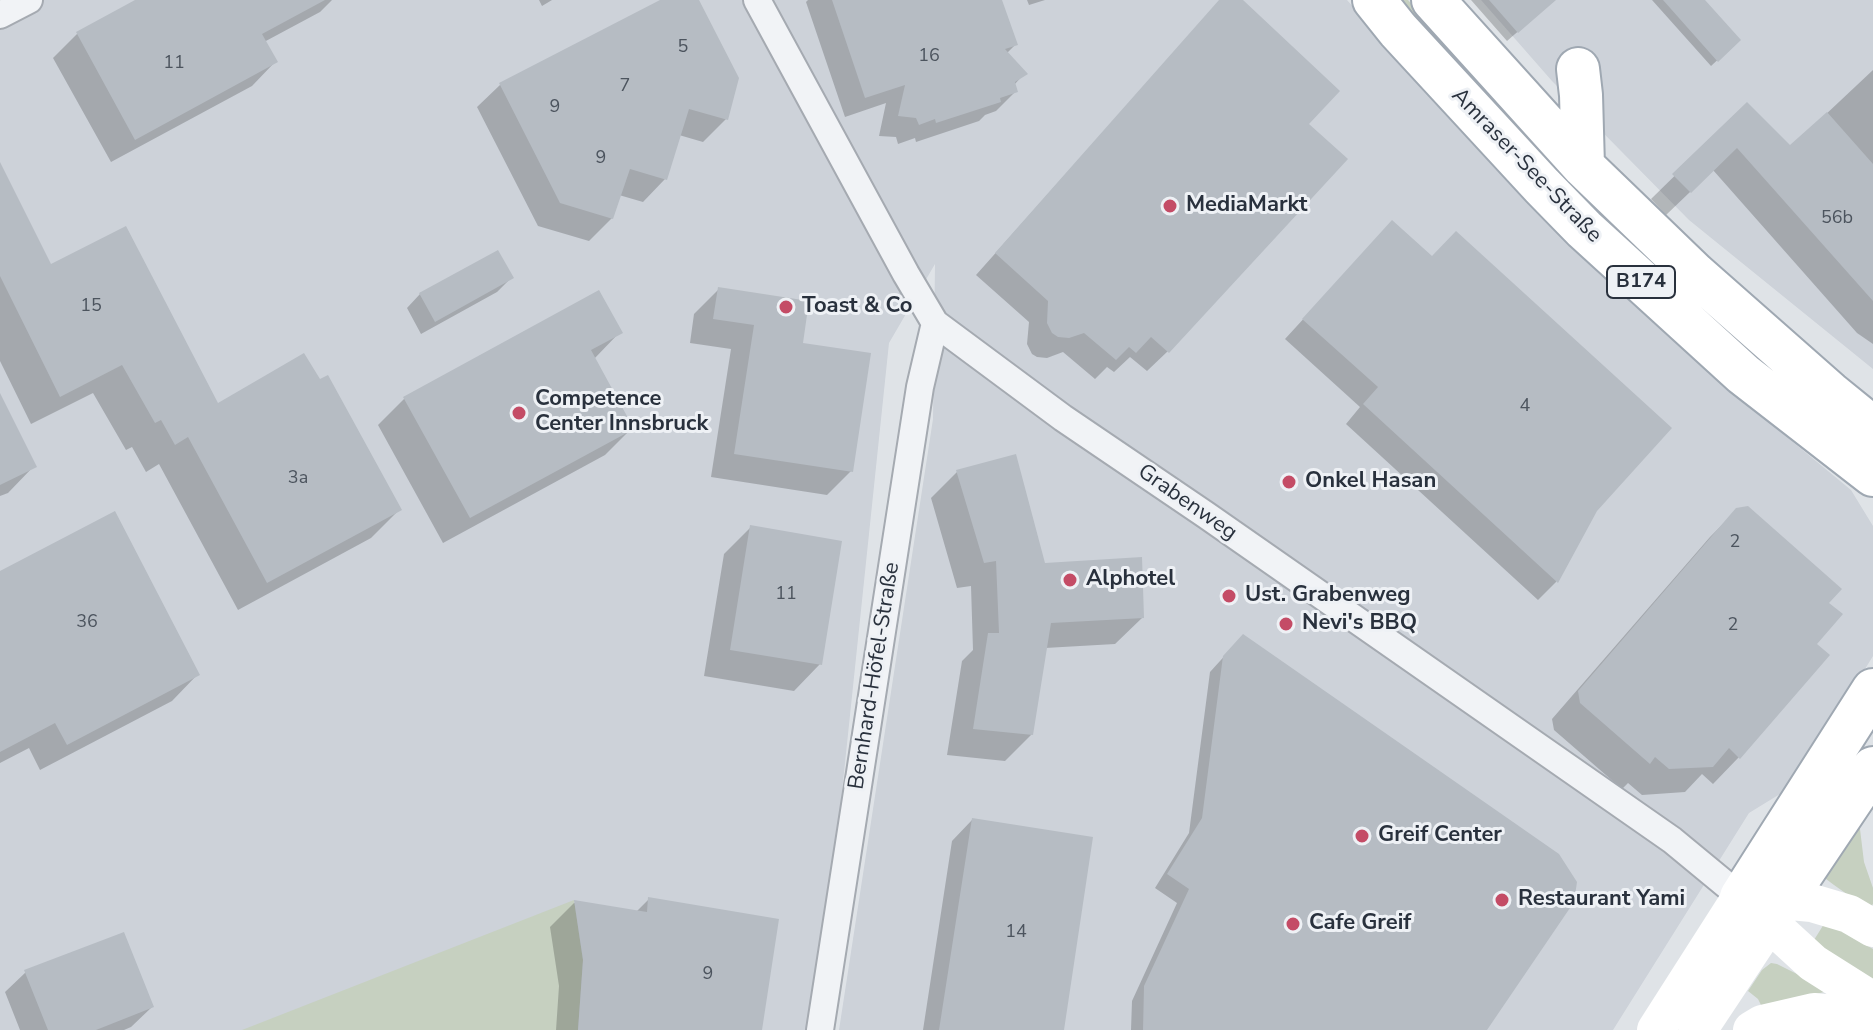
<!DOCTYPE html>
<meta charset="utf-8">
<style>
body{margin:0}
canvas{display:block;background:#dfe3e7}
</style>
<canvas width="1873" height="1030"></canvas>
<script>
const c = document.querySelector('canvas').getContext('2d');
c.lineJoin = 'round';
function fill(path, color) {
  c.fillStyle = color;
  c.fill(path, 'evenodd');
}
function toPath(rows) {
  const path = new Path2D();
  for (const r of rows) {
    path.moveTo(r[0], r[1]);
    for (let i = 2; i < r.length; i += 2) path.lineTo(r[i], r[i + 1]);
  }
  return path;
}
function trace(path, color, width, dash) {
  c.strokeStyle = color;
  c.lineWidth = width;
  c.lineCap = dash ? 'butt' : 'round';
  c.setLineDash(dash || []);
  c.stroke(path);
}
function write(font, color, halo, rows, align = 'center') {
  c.font = font + ' "Nunito Sans",sans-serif';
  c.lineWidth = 6;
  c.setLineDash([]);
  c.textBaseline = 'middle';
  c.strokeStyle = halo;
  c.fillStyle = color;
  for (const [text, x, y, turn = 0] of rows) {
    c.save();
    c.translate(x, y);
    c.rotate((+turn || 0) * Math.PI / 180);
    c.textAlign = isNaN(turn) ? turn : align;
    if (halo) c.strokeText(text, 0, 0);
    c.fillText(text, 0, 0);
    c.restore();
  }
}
const built = toPath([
 [0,0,1347,0,1523,198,1765,419,1851,490,1873,526,1873,656,1793,786,1749,813,1613,1030,839,1030,933,419,935,264,889,343,817,1030,0,1030],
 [1481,0,1873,0,1873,369,1689,220,1552,81]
]);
const green = toPath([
 [1397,0,1408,0,1434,29,1809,396,1781,384,1578,195],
 [1858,827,1860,829,1864,862,1873,888,1873,904,1868,909,1834,885,1826,879,1825,874],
 [574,900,583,960,578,1030,242,1030],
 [1824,924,1838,929,1873,949,1873,979,1845,964,1814,940],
 [1771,963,1777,964,1799,975,1824,992,1762,1007,1758,999,1748,991,1762,970]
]);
const shadow = toPath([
 [140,0,332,0,320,12,264,42,275,62,252,86,111,162,53,58,77,34],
 [539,0,552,0,542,6],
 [664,0,696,0,726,119,703,142,679,135,665,179,643,202,619,195,612,218,589,241,538,226,477,107,500,85],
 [808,0,1000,0,1015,45,1006,54,1025,73,1014,85,1016,91,996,111,985,115,979,121,916,142,915,138,898,144,896,137,879,136,886,103,845,117,806,2],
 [1027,0,1045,0,1029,5],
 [1221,0,1240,0,1307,124,1168,351,1147,371,1130,357,1114,372,1107,367,1095,379,1063,352,1047,358,1037,357,1032,354,1027,344,1029,322,976,275],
 [1471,0,1554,0,1507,41],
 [1652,0,1703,0,1739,40,1711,66],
 [1873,70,1873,344,1857,333,1713,170,1666,215,1651,199,1747,105,1790,148],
 [0,166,50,267,217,406,399,510,371,538,238,610,159,464,146,472,132,447,126,450,93,393,31,424,0,361],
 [1374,242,1431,258,1595,509,1556,582,1538,600,1346,424,1360,407,1285,339],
 [511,278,497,292,421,334,407,308,420,294],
 [718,290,800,344,851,471,827,495,711,477,731,349,690,343,694,314],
 [620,332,594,359,632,428,605,455,443,543,378,425,404,399],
 [0,398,34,466,8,493,0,496],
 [957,472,1044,565,1142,618,1115,644,1045,648,1032,734,1005,761,947,755,962,661,973,650,971,586,957,588,931,498],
 [1737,510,1826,603,1814,644,1739,757,1713,784,1702,774,1685,792,1642,795,1628,783,1622,789,1554,730,1552,719,1710,537],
 [751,527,820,664,794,691,704,676,724,554],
 [0,573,198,674,172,701,40,770,29,748,0,763],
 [1230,650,1484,1030,1131,1030,1132,1001,1177,903,1155,888,1189,833,1210,672],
 [972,820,1062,1030,923,1030,952,841],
 [649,899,760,1030,556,1030,559,986,550,927,574,903,636,912],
 [26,972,152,1007,131,1027,124,1030,20,1030,5,992]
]);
const building = toPath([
 [135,0,325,0,262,34,278,62,135,140,76,32],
 [660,0,699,0,739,78,728,120,689,109,667,180,630,169,613,219,560,203,499,83],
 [832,0,1002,0,1018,45,1005,49,1028,74,1015,82,1018,92,1000,98,1001,102,936,123,935,119,919,125,916,118,898,116,905,85,865,98],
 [1219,0,1243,0,1340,91,1309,124,1348,159,1169,353,1151,337,1136,353,1129,347,1116,360,1084,333,1069,338,1058,337,1052,333,1047,323,1048,301,995,253],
 [1489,0,1556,0,1518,33],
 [1663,0,1705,0,1741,40,1718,62],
 [1747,102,1790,145,1827,112,1873,164,1873,301,1737,148,1691,193,1672,174],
 [0,162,51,264,126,226,218,403,304,353,320,379,328,375,402,510,267,583,188,437,175,445,161,420,155,423,122,365,60,397,0,276],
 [1392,220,1432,256,1456,231,1672,428,1597,511,1558,583,1363,404,1378,387,1302,319],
 [498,250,514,278,435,322,419,293],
 [718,287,809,301,803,343,871,353,853,472,734,454,754,325,713,319],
 [599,290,623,333,591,350,634,429,470,518,403,397],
 [0,393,37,467,0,485],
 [1016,454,1045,563,1142,557,1144,618,1051,623,1033,735,973,729,988,633,999,633,996,561,984,563,956,470],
 [1748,506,1842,589,1829,603,1843,614,1817,644,1830,655,1740,759,1729,748,1713,767,1669,769,1655,757,1650,764,1580,703,1578,691,1736,508],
 [115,511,200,675,67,745,55,723,0,752,0,571],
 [750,525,842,541,822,665,730,650],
 [1243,634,1559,854,1577,882,1574,902,1487,1030,1143,1030,1144,986,1189,889,1167,874,1202,818,1223,656],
 [972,818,1093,837,1064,1030,939,1030],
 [648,897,779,919,762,1030,578,1030,583,960,574,900,647,912],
 [124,932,154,1007,96,1030,48,1030,24,970]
]);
const minor = toPath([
 [757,0,906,274,935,323,1063,418,1206,515,1672,840,1741,897],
 [0,15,29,0],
 [820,1030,920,387,935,323]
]);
const secondary = toPath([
 [1741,897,1813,963,1873,1001],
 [1758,898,1812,903,1849,914,1873,928],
 [1656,1030,1741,897],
 [1698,1030,1783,902],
 [1752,1030,1762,1024,1814,1012,1873,1018]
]);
const primary = toPath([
 [1374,0,1398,30,1542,186,1584,229,1743,374,1873,475],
 [1433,0,1583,166,1695,274,1830,393,1873,428],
 [1578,69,1581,95,1583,166],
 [1741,897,1873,690],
 [1785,899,1873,768]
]);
const markers = [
 [1170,206,8,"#c44c66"],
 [786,307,8,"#c44c66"],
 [519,413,8,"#c44c66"],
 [1289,482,8,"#c44c66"],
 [1070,580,8,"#c44c66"],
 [1229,596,8,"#c44c66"],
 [1286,624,8,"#c44c66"],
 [1362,836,8,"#c44c66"],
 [1502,900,8,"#c44c66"],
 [1293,924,8,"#c44c66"]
];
const numberNames = [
 ["5",683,48],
 ["16",929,57],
 ["11",174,64],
 ["7",625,87],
 ["9",555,108],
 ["9",601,159],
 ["56b",1837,219],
 ["15",91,307],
 ["4",1525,407],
 ["3a",298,479],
 ["2",1735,543],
 ["11",786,595],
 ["36",87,623],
 ["2",1733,626],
 ["14",1016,933],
 ["9",708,975]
];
const shields = [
 [1641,282,68]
];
const shieldNames = [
 ["B174",1641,282]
];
const streetNames = [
 ["Amraser-See-Straße",1526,166,46],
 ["Grabenweg",1187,503,35],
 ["Bernhard-Höfel-Straße",875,676,-81]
];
const poiNames = [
 ["MediaMarkt",1186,206],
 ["Toast & Co",802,307],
 ["Competence",535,400],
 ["Center Innsbruck",535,425],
 ["Onkel Hasan",1305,482],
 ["Alphotel",1086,580],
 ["Ust. Grabenweg",1245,596],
 ["Nevi's BBQ",1302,624],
 ["Greif Center",1378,836],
 ["Restaurant Yami",1518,900],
 ["Cafe Greif",1309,924]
];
fill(built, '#cdd2d9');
fill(green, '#c6d0c0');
fill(shadow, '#0003');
fill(building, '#b6bcc3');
trace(minor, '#a5aab1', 30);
trace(primary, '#9fa8b2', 46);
trace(minor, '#f1f3f6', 26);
trace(secondary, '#fff', 38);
trace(primary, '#fff', 42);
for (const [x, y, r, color] of markers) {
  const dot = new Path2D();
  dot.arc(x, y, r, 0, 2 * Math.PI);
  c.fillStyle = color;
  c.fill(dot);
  trace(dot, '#eef1f5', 3);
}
write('18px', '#4c545e', null, numberNames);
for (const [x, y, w] of shields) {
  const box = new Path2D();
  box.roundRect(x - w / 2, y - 16, w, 32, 6);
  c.fillStyle = '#eef1f5';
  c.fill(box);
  trace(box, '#29313d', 2);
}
write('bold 20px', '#29313d', null, shieldNames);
write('22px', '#29313d', '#eef1f5', streetNames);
write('bold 22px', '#29313d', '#eef1f5', poiNames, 'left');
</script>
